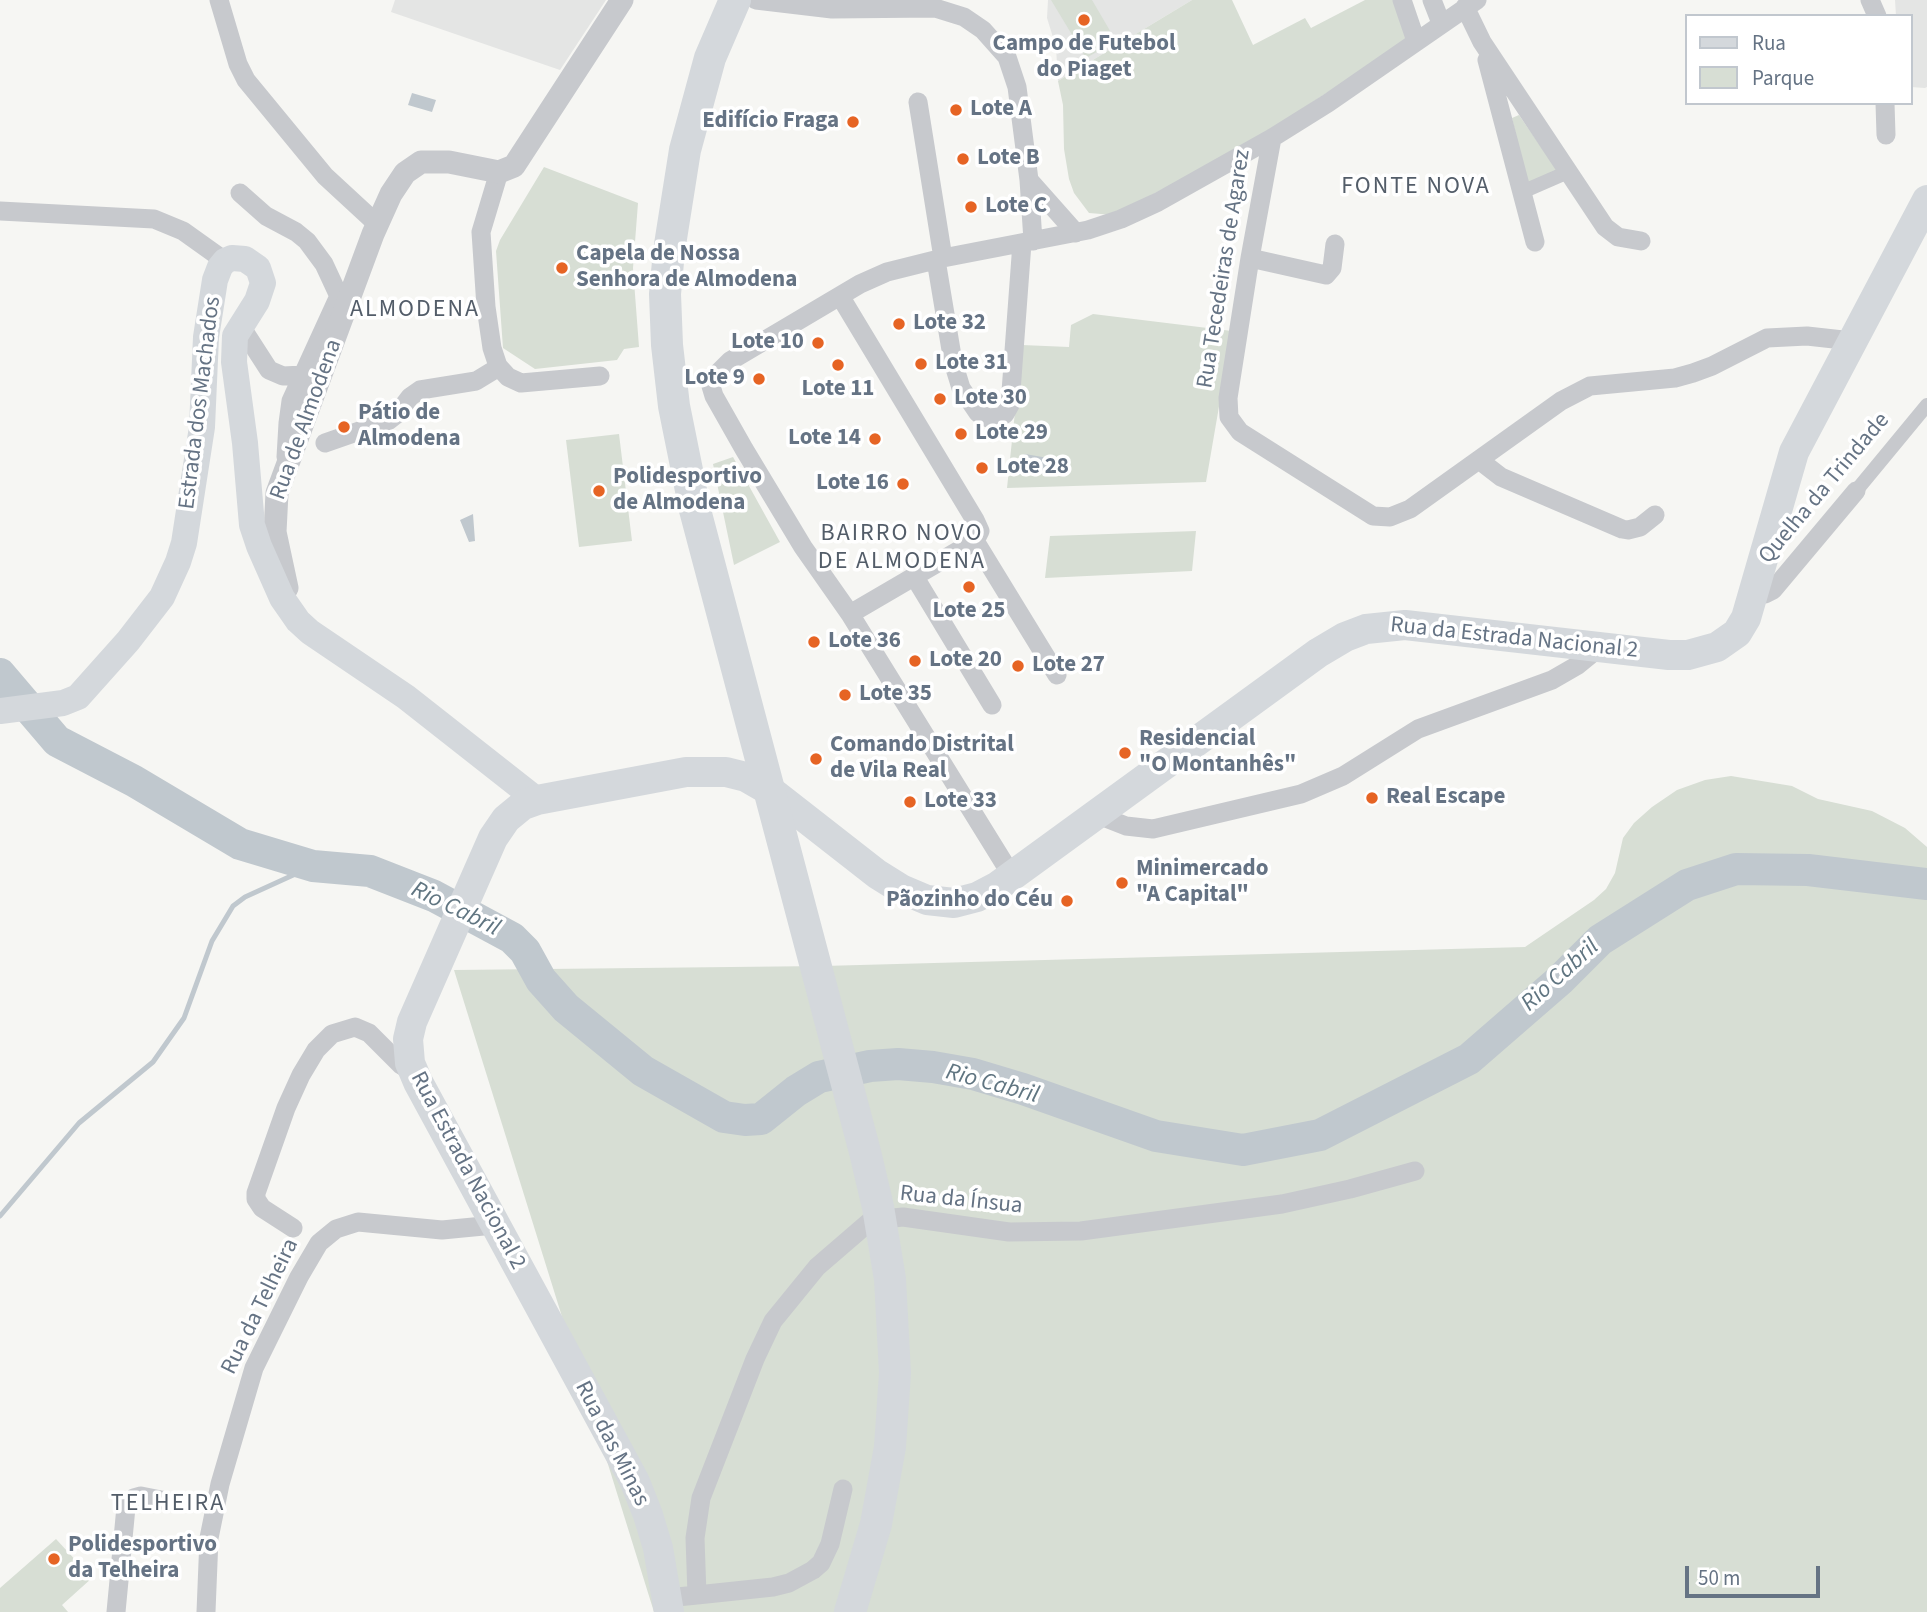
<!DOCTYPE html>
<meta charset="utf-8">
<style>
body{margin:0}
#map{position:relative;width:1927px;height:1612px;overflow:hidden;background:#f6f6f3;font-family:"Source Sans 3",sans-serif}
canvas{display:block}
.legend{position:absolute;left:1685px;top:14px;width:228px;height:91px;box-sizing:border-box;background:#fff;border:2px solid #c1c7ce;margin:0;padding:9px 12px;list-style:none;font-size:21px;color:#657384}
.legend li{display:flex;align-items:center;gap:14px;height:35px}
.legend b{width:35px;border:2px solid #c1c7ce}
.scale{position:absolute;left:1685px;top:1566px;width:135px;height:32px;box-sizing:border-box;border:4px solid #657384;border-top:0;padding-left:9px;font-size:21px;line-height:24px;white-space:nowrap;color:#657384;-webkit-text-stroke:5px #fff;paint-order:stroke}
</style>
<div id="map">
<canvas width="1927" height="1612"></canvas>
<ul class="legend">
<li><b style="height:9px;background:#d4d8dc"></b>Rua</li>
<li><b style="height:19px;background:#d7ded4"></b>Parque</li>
</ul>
<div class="scale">50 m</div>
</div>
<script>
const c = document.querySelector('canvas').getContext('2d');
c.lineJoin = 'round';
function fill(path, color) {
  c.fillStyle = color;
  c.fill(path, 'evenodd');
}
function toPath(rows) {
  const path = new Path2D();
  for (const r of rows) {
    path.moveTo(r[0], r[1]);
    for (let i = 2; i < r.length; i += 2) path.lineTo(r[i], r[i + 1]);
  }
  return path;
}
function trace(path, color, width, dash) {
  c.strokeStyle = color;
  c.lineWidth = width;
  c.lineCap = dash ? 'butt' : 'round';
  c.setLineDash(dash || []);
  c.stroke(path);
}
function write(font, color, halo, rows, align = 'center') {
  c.font = font + ' "Source Sans 3",sans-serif';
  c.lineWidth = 7;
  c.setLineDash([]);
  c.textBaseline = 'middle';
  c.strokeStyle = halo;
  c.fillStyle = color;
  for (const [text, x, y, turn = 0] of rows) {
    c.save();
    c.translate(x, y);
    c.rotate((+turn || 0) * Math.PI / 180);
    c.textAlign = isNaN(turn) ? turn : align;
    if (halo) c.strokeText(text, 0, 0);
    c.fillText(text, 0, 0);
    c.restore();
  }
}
const built = toPath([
 [395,0,606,0,560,70,391,12],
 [1048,0,1192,0,1058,81,1056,47,1047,18],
 [1895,0,1927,0,1927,87,1925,88,1911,87,1911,16,1896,16]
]);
const green = toPath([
 [1051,0,1092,0,1116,41,1086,58],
 [1192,0,1232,0,1253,45,1305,18,1311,28,1365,0,1394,0,1408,40,1242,148,1113,215,1089,213,1074,193,1069,179,1064,149,1063,105,1058,81],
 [1519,115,1557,170,1527,183,1512,118],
 [544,167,638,203,633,268,639,347,624,349,617,360,535,369,503,348,496,251,500,240],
 [1093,314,1232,331,1206,482,1007,488,1022,345,1069,347,1071,325],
 [619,434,632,541,579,547,566,440],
 [733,457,780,542,734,565,713,464],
 [1196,531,1192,571,1045,578,1050,536],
 [1731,776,1792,786,1818,799,1872,811,1905,828,1927,847,1927,1612,654,1612,454,970,823,966,1525,947,1594,900,1606,889,1615,873,1623,838,1634,823,1652,807,1677,790,1705,780],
 [56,1539,92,1578,62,1605,68,1612,0,1612,0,1588]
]);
const water = toPath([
 [412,93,436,100,432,112,408,105],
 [1025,454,1054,459,1053,467,1048,474,1015,475,1017,460],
 [473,514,475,541,469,542,460,520]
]);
const stream = toPath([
 [0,1216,79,1123,153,1062,184,1018,212,941,233,906,245,897,313,866]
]);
const river = toPath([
 [0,674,57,741,134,781,240,844,313,866,370,871,434,896,512,938,525,951,541,980,566,1008,643,1071,724,1117,745,1120,761,1119,796,1091,819,1077,870,1066,898,1064,933,1067,973,1074,1023,1089,1156,1136,1243,1150,1320,1135,1469,1059,1560,980,1600,940,1687,885,1736,869,1808,870,1927,884]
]);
const pedestrian = toPath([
 [1522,192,1568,172],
 [1856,491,1927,405]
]);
const minor = toPath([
 [219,0,238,64,246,80,325,176,377,224],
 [756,0,832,9,935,8,964,17,983,30,1007,57,1017,87,1029,180,1033,241],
 [1402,0,1416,41],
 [1432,0,1441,23],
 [1870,0,1877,16],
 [1465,7,1482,42,1605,227,1618,237,1641,241],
 [1487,60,1535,242],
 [918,102,943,258],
 [1885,103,1886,135],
 [1272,138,1250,258,1228,398,1229,417,1240,432,1373,516,1390,517,1410,509,1561,401,1590,386,1675,378,1693,373,1712,366,1767,338,1807,336,1852,341],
 [499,172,481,232,486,307,492,348,498,366,508,377,521,383,600,376],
 [1029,180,1076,233],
 [240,193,266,216,296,232,307,241,324,264,344,307],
 [0,211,154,219,183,231,225,261],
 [1250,258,1326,275,1332,268,1335,244],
 [936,260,953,362,961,388,978,413,988,418,1000,417,1005,414,1010,405,1022,243],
 [840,296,975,520,980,531,975,541,850,614],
 [240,325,269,370,283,376,303,375],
 [325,443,388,421,397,414,410,397,420,390,476,381,499,367],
 [286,457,288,423,291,401,339,296],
 [1479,460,1501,477,1622,529,1628,530,1640,527,1655,515],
 [975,541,1057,675],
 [914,576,992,705],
 [1754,593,1765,594,1773,590,1856,491],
 [1098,815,1126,826,1153,829,1301,794,1343,776,1418,729,1552,680,1578,665,1600,647],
 [1012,876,850,614,803,547,744,449,714,396,711,386,714,377,730,361,860,284,887,272,943,258,1088,230,1121,219,1158,202,1272,138,1328,103,1477,0],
 [293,1228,262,1208,256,1199,256,1193,286,1108,301,1075,316,1050,332,1034,355,1027,369,1033,401,1065,414,1073],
 [697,1595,773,1587,789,1583,813,1570,821,1563,830,1544,843,1489],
 [667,1598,697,1595,695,1538,701,1498,755,1359,773,1321,817,1267,868,1223,883,1219,903,1217,1009,1232,1081,1231,1282,1204,1350,1189,1415,1171],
 [116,1612,126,1507,134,1498,141,1496,171,1502],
 [206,1612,209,1538,220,1484,254,1368,299,1277,319,1243,336,1229,358,1222,442,1230,494,1225]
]);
const tertiary = toPath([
 [287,588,275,532,277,493,373,234,391,194,405,173,421,162,449,162,499,172,514,166,622,0]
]);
const secondary = toPath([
 [0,711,63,703,78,697,128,641,162,597,178,562,184,543,202,427,206,337,215,280,220,267,225,261,232,258,245,259,258,268,263,283,257,301,235,336,234,362,245,443,252,525,259,546,282,598,298,621,310,632,406,697,537,800]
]);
const primary = toPath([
 [669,1612,658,1548,648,1515,635,1482,418,1082,410,1063,408,1039,412,1022,493,838,506,819,523,805,537,800,686,772,726,772,746,777,772,792,877,874,901,889,927,900,954,903,977,897,998,886,1318,653,1345,637,1366,629,1405,625,1669,655,1688,655,1717,647,1737,633,1746,618,1794,452,1927,200]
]);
const trunk = toPath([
 [735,0,710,58,685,150,669,251,665,294,667,345,674,406,695,510,865,1152,878,1207,890,1279,895,1373,890,1447,876,1524,850,1612]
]);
const markers = [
 [1084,20,7,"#e66424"],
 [956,110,7,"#e66424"],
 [853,122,7,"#e66424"],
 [963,159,7,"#e66424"],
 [971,207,7,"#e66424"],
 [562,268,7,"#e66424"],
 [899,324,7,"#e66424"],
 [818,343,7,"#e66424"],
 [921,364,7,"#e66424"],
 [838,365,7,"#e66424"],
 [759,379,7,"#e66424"],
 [940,399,7,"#e66424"],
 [344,427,7,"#e66424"],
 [961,434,7,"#e66424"],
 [875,439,7,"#e66424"],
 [982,468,7,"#e66424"],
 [903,484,7,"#e66424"],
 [599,491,7,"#e66424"],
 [969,587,7,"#e66424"],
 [814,642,7,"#e66424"],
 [915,661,7,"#e66424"],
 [1018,666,7,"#e66424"],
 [845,695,7,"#e66424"],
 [1125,753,7,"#e66424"],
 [816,759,7,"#e66424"],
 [1372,798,7,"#e66424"],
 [910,802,7,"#e66424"],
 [1122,883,7,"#e66424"],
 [1067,901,7,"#e66424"],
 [54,1559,7,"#e66424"]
];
const poiNames = [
 ["Campo de Futebol",1084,45,"center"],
 ["do Piaget",1084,71,"center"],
 ["Lote A",970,110],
 ["Edifício Fraga",839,122,"right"],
 ["Lote B",977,159],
 ["Lote C",985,207],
 ["Capela de Nossa",576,255],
 ["Senhora de Almodena",576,281],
 ["Lote 32",913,324],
 ["Lote 10",804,343,"right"],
 ["Lote 31",935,364],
 ["Lote 9",745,379,"right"],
 ["Lote 11",838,390,"center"],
 ["Lote 30",954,399],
 ["Pátio de",358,414],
 ["Almodena",358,440],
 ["Lote 29",975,434],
 ["Lote 14",861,439,"right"],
 ["Lote 28",996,468],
 ["Polidesportivo",613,478],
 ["de Almodena",613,504],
 ["Lote 16",889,484,"right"],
 ["Lote 25",969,612,"center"],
 ["Lote 36",828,642],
 ["Lote 20",929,661],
 ["Lote 27",1032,666],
 ["Lote 35",859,695],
 ["Residencial",1139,740],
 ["\"O Montanhês\"",1139,766],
 ["Comando Distrital",830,746],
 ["de Vila Real",830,772],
 ["Real Escape",1386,798],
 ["Lote 33",924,802],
 ["Minimercado",1136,870],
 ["\"A Capital\"",1136,896],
 ["Pãozinho do Céu",1053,901,"right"],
 ["Polidesportivo",68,1546],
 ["da Telheira",68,1572]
];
const streetNames = [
 ["Rua Tecedeiras de Agarez",1225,269,-81],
 ["Estrada dos Machados",201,403,-83],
 ["Rua de Almodena",307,420,-70],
 ["Quelha da Trindade",1825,489,-50],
 ["Rua da Estrada Nacional 2",1514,639,6],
 ["Rua Estrada Nacional 2",467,1171,62],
 ["Rua da Ínsua",961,1201,6],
 ["Rua da Telheira",261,1307,-64],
 ["Rua das Minas",611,1444,63]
];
const neighbourhoodNames = [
 ["FONTE NOVA",1416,188],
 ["ALMODENA",415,311],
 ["BAIRRO NOVO",902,535],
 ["DE ALMODENA",902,563],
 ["TELHEIRA",168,1505]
];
const waterNames = [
 ["Rio Cabril",455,910,26],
 ["Rio Cabril",1561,976,-42],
 ["Rio Cabril",992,1085,15]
];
fill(built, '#e4e5e4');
fill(green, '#d7ded4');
fill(water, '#c0c8ce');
trace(stream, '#c0c8ce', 5);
trace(river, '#c0c8ce', 32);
trace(pedestrian, '#c7c9cd', 14);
trace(minor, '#c7c9cd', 19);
trace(tertiary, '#c7c9cd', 23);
trace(secondary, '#d4d8dc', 26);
trace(primary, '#d4d8dc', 30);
trace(trunk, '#d4d8dc', 32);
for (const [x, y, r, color] of markers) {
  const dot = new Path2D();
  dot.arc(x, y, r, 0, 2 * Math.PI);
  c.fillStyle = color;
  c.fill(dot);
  trace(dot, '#fff', 2.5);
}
write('bold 23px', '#657384', '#fff', poiNames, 'left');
write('23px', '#657384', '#fff', streetNames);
c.letterSpacing = '2px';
write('24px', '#535d69', '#fff', neighbourhoodNames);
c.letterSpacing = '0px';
write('italic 24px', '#607581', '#fff', waterNames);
</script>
